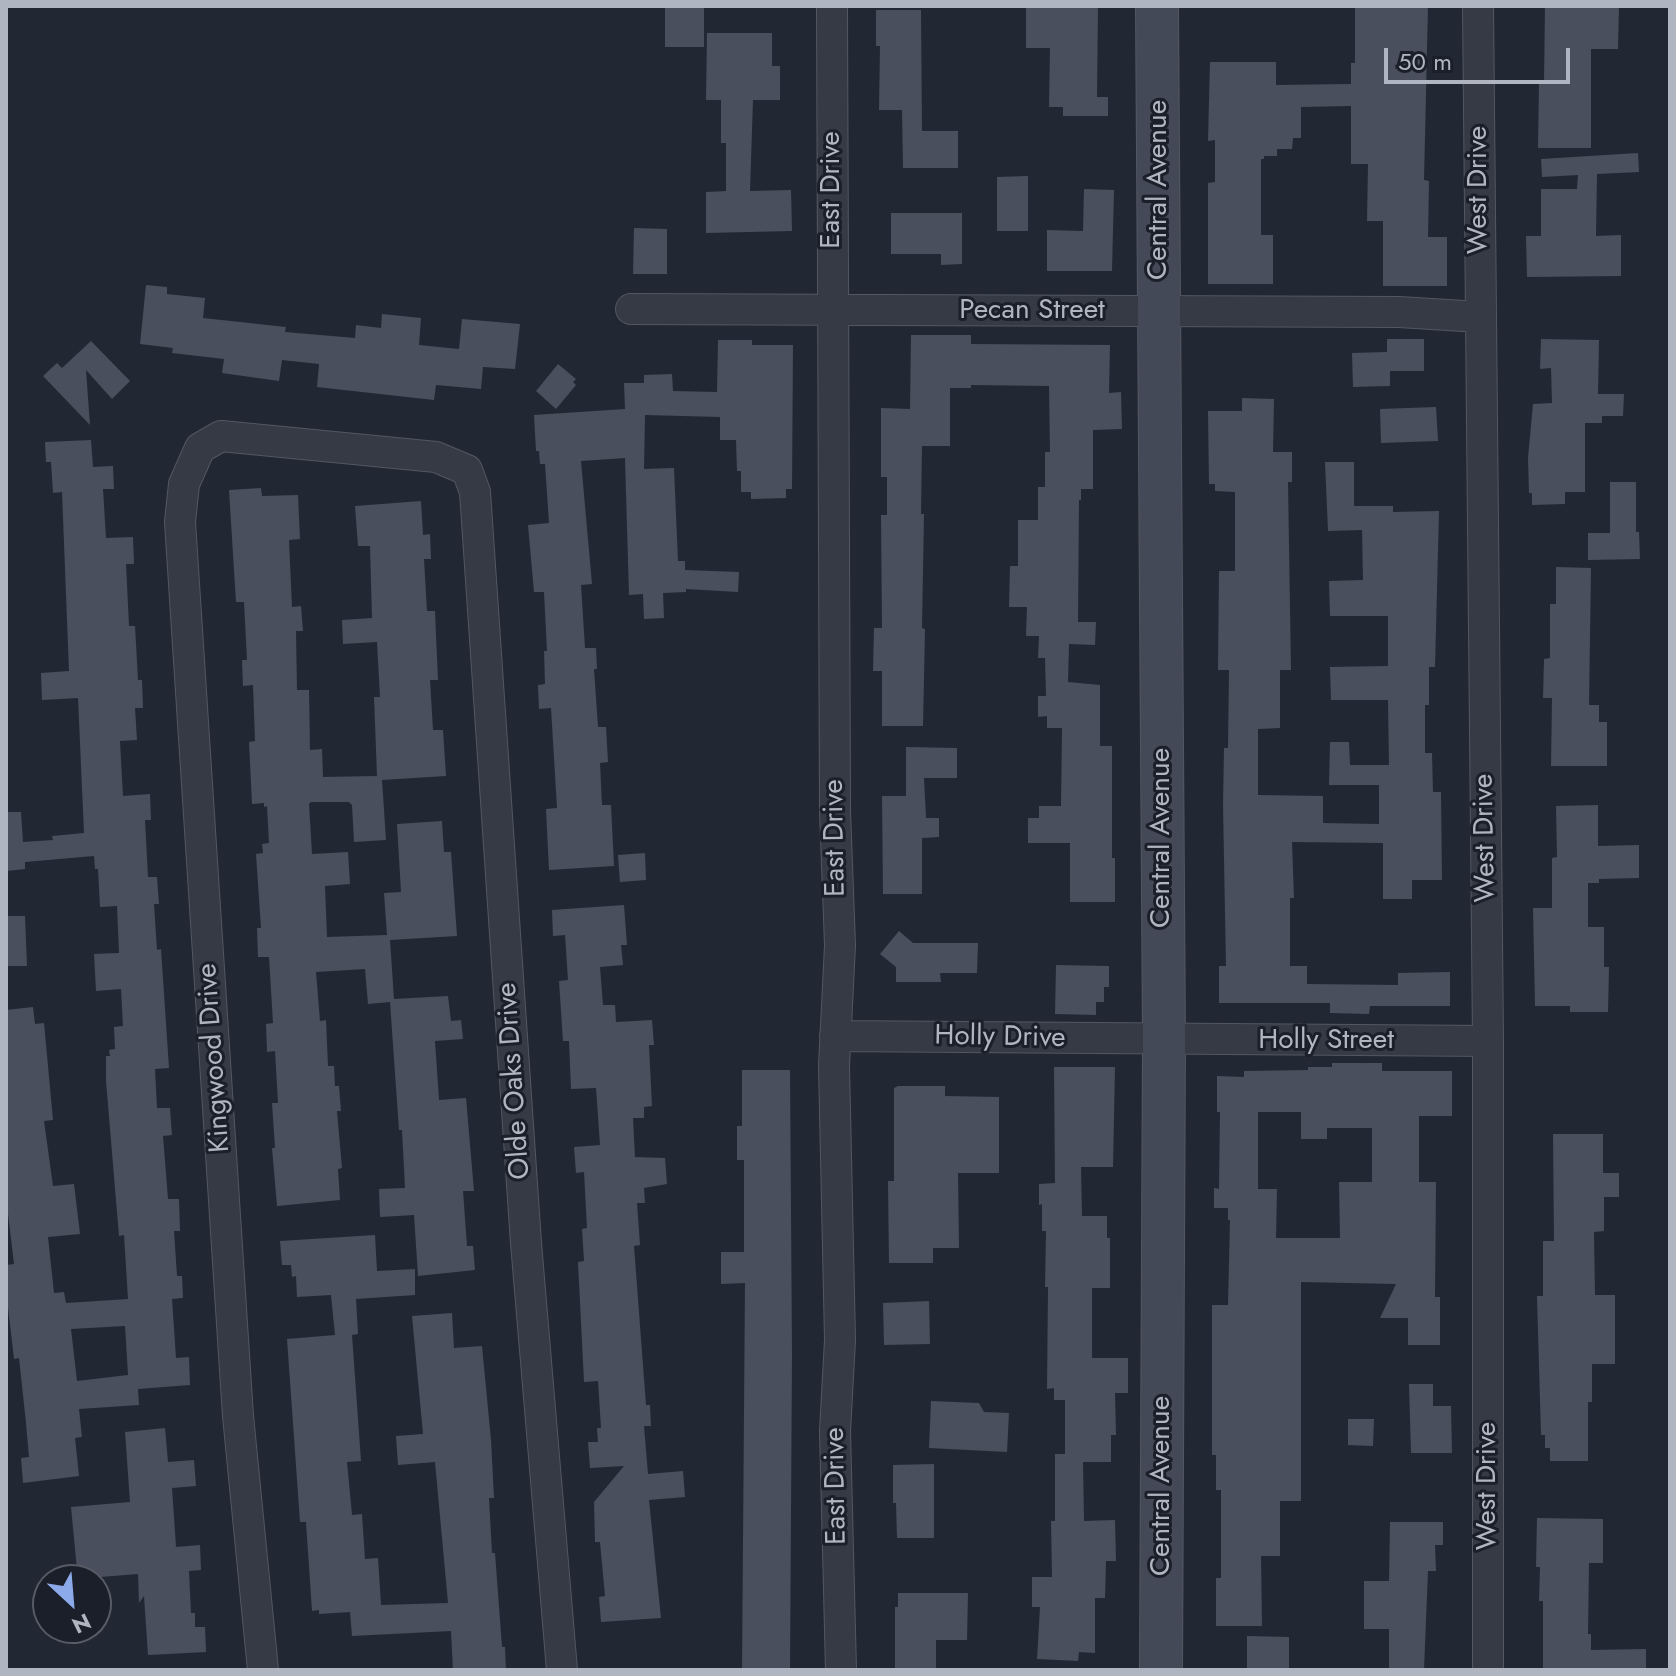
<!DOCTYPE html>
<style>
body{margin:0}
#map{position:relative;width:1676px;height:1676px;overflow:hidden;background:#222833;font-family:Jost,sans-serif}
canvas{display:block}
.frame{position:absolute;inset:0;border:8px solid #afb5c1;pointer-events:none}
.north{position:absolute;left:32px;top:1564px;width:80px;height:80px;box-sizing:border-box;background:#1b1f29;border:2px solid #565b66;border-radius:50%;rotate:154deg;font-size:22px;font-weight:700;line-height:32px;text-align:center;color:#afb5c1}
.north::after{content:'';display:block;margin:auto;width:28px;height:36px;background:#8ca9e9;clip-path:polygon(50% 0,100% 100%,50% 72%,0 100%)}
.scale{position:absolute;left:1384px;top:48px;width:186px;height:36px;box-sizing:border-box;border:4px solid #afb5c1;border-top:0;padding-left:10px;font-size:24px;line-height:28px;white-space:nowrap;color:#afb5c1;-webkit-text-stroke:6px #1b1f29;paint-order:stroke}
</style>
<div id="map">
<canvas width="1676" height="1676"></canvas>
<div class="frame"></div>
<div class="north">N</div>
<div class="scale">50 m</div>
</div>
<script>
const c = document.querySelector('canvas').getContext('2d');
c.lineJoin = 'round';
function fill(path, color) {
  c.fillStyle = color;
  c.fill(path, 'evenodd');
}
function toPath(rows) {
  const path = new Path2D();
  for (const r of rows) {
    path.moveTo(r[0], r[1]);
    for (let i = 2; i < r.length; i += 2) path.lineTo(r[i], r[i + 1]);
  }
  return path;
}
function trace(path, color, width, dash) {
  c.strokeStyle = color;
  c.lineWidth = width;
  c.lineCap = dash ? 'butt' : 'round';
  c.setLineDash(dash || []);
  c.stroke(path);
}
function write(font, color, halo, rows, align = 'center') {
  c.font = font + ' Jost,sans-serif';
  c.lineWidth = 6;
  c.setLineDash([]);
  c.textBaseline = 'middle';
  c.strokeStyle = halo;
  c.fillStyle = color;
  for (const [text, x, y, turn = 0] of rows) {
    c.save();
    c.translate(x, y);
    c.rotate((+turn || 0) * Math.PI / 180);
    c.textAlign = isNaN(turn) ? turn : align;
    if (halo) c.strokeText(text, 0, 0);
    c.fillText(text, 0, 0);
    c.restore();
  }
}
const building = toPath([
 [665,6,704,6,704,47,665,47],
 [1026,6,1098,6,1097,97,1108,97,1108,116,1063,116,1063,107,1049,107,1050,48,1026,48],
 [1355,6,1428,6,1424,180,1429,181,1428,237,1447,237,1447,286,1383,286,1383,221,1367,221,1368,164,1351,164,1351,106,1301,107,1301,138,1293,138,1292,149,1277,149,1277,156,1264,156,1264,159,1261,159,1261,235,1273,235,1273,284,1208,284,1208,183,1215,182,1215,140,1208,141,1210,62,1276,62,1276,85,1351,84,1351,63,1355,63],
 [1545,6,1619,6,1618,49,1591,49,1591,148,1538,148,1539,83,1544,83],
 [876,10,921,10,922,131,958,131,958,168,903,168,902,110,879,110,880,46,876,46],
 [707,33,772,33,772,66,780,66,780,100,753,100,750,191,791,190,792,231,706,233,706,192,726,191,726,143,721,143,721,100,706,100],
 [1638,153,1639,172,1597,174,1596,236,1621,235,1621,276,1527,277,1526,236,1541,236,1541,189,1577,189,1578,175,1542,177,1541,159],
 [1028,176,1028,231,997,231,997,177],
 [1084,189,1114,190,1112,271,1047,271,1047,230,1083,231],
 [891,213,962,213,962,264,941,265,941,254,891,254],
 [634,228,667,229,667,274,633,274],
 [146,285,167,287,167,294,205,298,203,318,286,327,285,332,355,338,356,325,381,328,382,314,421,318,419,345,459,349,462,319,520,324,515,369,483,367,481,389,436,385,434,400,317,387,319,364,282,360,279,381,222,373,224,359,172,353,173,348,140,344],
 [911,335,971,335,971,344,1110,345,1109,393,1121,392,1122,429,1093,430,1093,489,1081,489,1081,500,1079,500,1078,622,1096,622,1095,645,1069,644,1068,682,1100,685,1100,746,1112,746,1112,858,1115,858,1115,902,1070,902,1070,843,1028,843,1028,818,1039,818,1039,806,1061,806,1062,728,1047,728,1047,716,1038,717,1038,696,1046,696,1045,658,1038,658,1039,636,1026,636,1027,607,1009,607,1010,566,1018,566,1018,520,1038,520,1038,487,1045,487,1045,452,1050,452,1049,386,971,385,971,388,950,388,950,446,922,446,921,514,924,514,922,628,925,629,923,726,882,726,882,671,873,671,874,628,882,628,881,515,887,515,887,477,881,477,881,408,910,409],
 [1387,339,1424,339,1424,371,1390,371,1390,386,1353,387,1352,353,1387,352],
 [1541,339,1599,340,1598,394,1624,394,1623,416,1602,416,1602,423,1585,423,1585,492,1565,492,1565,504,1532,505,1532,493,1529,493,1528,458,1533,404,1552,403,1551,368,1540,369],
 [718,340,752,340,752,345,793,345,792,489,786,489,786,498,751,499,751,492,741,492,741,471,737,471,736,440,720,440,720,417,645,415,644,469,674,468,678,561,685,561,685,570,739,572,738,592,686,589,686,592,663,593,664,618,644,619,643,594,629,595,625,458,581,461,592,584,581,585,585,648,596,648,597,669,594,669,598,727,606,727,608,762,600,763,602,805,611,805,614,866,549,870,546,809,557,808,551,708,539,709,538,685,545,684,544,651,547,651,544,592,534,592,528,525,549,523,545,464,540,464,539,451,536,451,534,415,625,409,624,383,644,383,644,375,672,374,673,391,717,392],
 [91,341,130,381,112,399,86,370,90,425,43,376,57,363,62,368],
 [558,364,576,379,573,382,576,385,556,409,536,391],
 [1242,398,1274,399,1273,452,1292,452,1292,482,1288,482,1291,670,1280,670,1280,728,1258,729,1258,795,1323,796,1323,823,1379,824,1379,785,1329,785,1330,742,1349,742,1350,765,1389,765,1388,700,1331,700,1330,667,1388,666,1388,616,1330,616,1329,581,1363,580,1362,530,1328,531,1325,462,1354,462,1354,506,1393,506,1393,512,1439,511,1435,667,1429,667,1429,705,1425,705,1425,753,1432,753,1433,792,1441,792,1442,880,1412,880,1412,899,1383,899,1383,843,1292,842,1294,898,1290,898,1290,966,1307,966,1307,984,1398,985,1398,973,1450,972,1450,1006,1370,1006,1369,1014,1330,1013,1330,1003,1219,1003,1219,966,1226,966,1223,805,1224,748,1228,748,1229,670,1218,670,1219,571,1235,571,1235,492,1215,491,1215,484,1209,484,1208,411,1242,411],
 [1436,407,1438,441,1381,443,1380,409],
 [91,440,93,467,113,466,114,489,103,489,106,538,133,537,134,564,126,564,129,626,135,626,138,680,142,680,143,708,135,708,137,740,120,741,123,796,150,794,151,820,145,820,148,877,157,877,159,904,154,904,157,950,161,949,169,1068,155,1069,157,1108,170,1108,172,1135,163,1136,168,1199,179,1199,180,1231,174,1231,177,1276,182,1276,183,1298,172,1299,176,1358,189,1357,190,1385,138,1389,139,1405,79,1409,82,1437,75,1438,79,1476,23,1483,21,1458,29,1457,26,1423,19,1358,14,1359,6,1290,6,1265,14,1264,6,1197,6,1010,33,1007,35,1024,44,1023,53,1120,44,1121,53,1186,74,1184,80,1234,48,1237,54,1293,64,1292,66,1303,128,1299,124,1235,119,1236,106,1081,106,1056,110,1056,109,1050,115,1049,114,1027,123,1026,121,989,96,991,94,954,119,953,117,906,100,907,98,869,95,869,94,856,25,862,25,869,6,871,6,812,21,812,23,842,53,840,52,836,84,833,78,698,42,700,41,673,69,671,62,492,53,493,51,462,46,462,45,442],
 [125,1326,128,1375,77,1381,71,1329],
 [1610,482,1636,482,1636,532,1639,532,1640,559,1588,560,1588,533,1610,533],
 [261,488,262,496,298,495,300,539,289,540,292,607,301,606,303,631,296,631,297,690,309,690,310,750,322,749,323,777,377,776,374,697,380,697,377,642,343,644,342,620,372,618,370,546,358,546,355,506,421,501,423,535,430,534,431,559,424,559,427,611,435,611,436,635,438,680,430,680,433,730,443,730,446,776,382,780,386,840,354,842,352,805,349,802,311,802,309,804,312,854,348,852,350,884,325,886,327,937,387,935,384,893,401,892,397,824,442,821,444,852,451,852,457,936,390,940,394,999,448,996,451,1021,461,1020,463,1039,435,1041,439,1100,466,1098,474,1191,463,1191,467,1246,473,1246,475,1270,418,1276,414,1215,380,1217,379,1189,405,1188,402,1130,399,1130,390,1002,368,1004,365,969,316,972,320,1021,326,1020,328,1066,334,1066,335,1086,339,1086,341,1111,337,1111,342,1168,338,1169,340,1200,277,1206,272,1148,275,1148,272,1103,278,1103,275,1051,267,1052,266,1024,273,1023,269,957,258,957,257,928,261,928,256,854,263,853,262,844,269,843,267,806,264,807,264,803,252,804,249,742,255,741,253,685,243,686,242,660,247,660,244,602,236,602,229,490],
 [1556,567,1591,568,1589,705,1599,705,1599,722,1607,722,1607,766,1551,766,1552,698,1543,698,1544,659,1550,658,1550,604,1556,604],
 [906,747,957,748,957,778,924,778,926,818,939,818,939,837,922,838,922,894,883,894,882,796,906,796],
 [1598,805,1598,846,1639,845,1639,878,1599,879,1599,883,1588,883,1588,927,1604,927,1604,967,1609,967,1608,1012,1570,1012,1570,1006,1535,1006,1533,908,1552,908,1552,858,1557,857,1556,806],
 [645,853,646,880,620,882,618,855],
 [624,905,627,945,621,945,623,965,600,967,603,1005,615,1005,616,1022,652,1020,654,1045,649,1045,652,1106,644,1107,644,1118,633,1118,635,1157,665,1158,667,1184,644,1188,645,1203,637,1203,640,1245,634,1246,646,1405,650,1405,651,1426,644,1426,648,1474,683,1471,685,1497,649,1500,661,1618,601,1622,599,1597,605,1596,600,1542,595,1542,594,1502,624,1466,590,1468,588,1442,598,1442,597,1428,601,1428,598,1381,584,1382,578,1262,584,1261,582,1229,587,1228,584,1172,576,1173,574,1147,600,1145,596,1088,571,1089,569,1041,563,1041,559,981,568,980,565,935,553,936,552,910],
 [6,916,25,916,27,966,6,966],
 [899,931,913,943,978,943,977,973,940,973,941,982,896,982,896,967,880,954],
 [1056,965,1109,966,1109,987,1104,987,1104,1002,1096,1002,1096,1015,1055,1014],
 [1332,1063,1382,1063,1382,1071,1452,1071,1452,1116,1419,1116,1419,1182,1436,1182,1435,1297,1440,1297,1440,1345,1408,1345,1408,1318,1380,1318,1396,1284,1301,1282,1301,1501,1280,1501,1280,1556,1261,1556,1262,1626,1216,1626,1216,1578,1221,1578,1221,1490,1216,1490,1216,1455,1212,1455,1212,1305,1228,1305,1230,1220,1228,1220,1228,1208,1214,1208,1214,1188,1219,1189,1220,1112,1217,1112,1217,1076,1244,1077,1244,1071,1308,1070,1308,1067,1332,1067],
 [1258,1112,1301,1112,1301,1139,1327,1139,1327,1128,1372,1128,1372,1182,1339,1182,1340,1238,1276,1238,1277,1189,1258,1189],
 [1054,1067,1115,1067,1113,1167,1081,1167,1082,1216,1107,1216,1107,1238,1110,1238,1110,1288,1092,1288,1092,1358,1128,1358,1128,1393,1115,1393,1116,1435,1111,1435,1111,1462,1083,1462,1084,1521,1115,1520,1116,1561,1106,1561,1105,1598,1095,1598,1095,1653,1079,1652,1078,1661,1037,1659,1040,1607,1032,1607,1032,1577,1052,1577,1051,1521,1055,1521,1055,1454,1065,1454,1065,1400,1054,1400,1054,1388,1047,1389,1048,1287,1045,1287,1046,1231,1042,1231,1042,1204,1039,1205,1039,1184,1055,1183],
 [742,1070,790,1070,792,1354,790,1670,742,1670,745,1283,721,1284,721,1252,744,1252,744,1160,737,1160,737,1126,742,1126],
 [898,1086,945,1086,945,1096,999,1097,999,1173,958,1173,959,1248,933,1248,933,1263,889,1263,888,1181,894,1181,894,1088],
 [1553,1134,1603,1134,1603,1173,1619,1173,1619,1197,1604,1197,1604,1231,1594,1232,1595,1295,1615,1295,1615,1364,1592,1364,1592,1402,1588,1402,1588,1461,1550,1461,1550,1448,1545,1448,1545,1435,1541,1435,1537,1296,1543,1296,1543,1241,1554,1241],
 [375,1235,377,1271,415,1269,415,1295,356,1299,358,1334,352,1335,361,1461,347,1462,352,1515,362,1514,365,1559,378,1558,381,1605,448,1603,435,1462,398,1465,396,1436,423,1434,412,1316,452,1313,454,1348,482,1346,491,1440,494,1498,489,1498,492,1553,495,1553,502,1647,505,1647,506,1670,453,1670,451,1631,352,1636,350,1612,319,1614,319,1610,312,1611,306,1522,300,1522,287,1339,335,1335,331,1295,297,1297,296,1276,292,1277,291,1265,282,1265,280,1241],
 [929,1301,930,1344,884,1345,883,1303],
 [1409,1384,1433,1384,1433,1406,1451,1406,1452,1453,1411,1453],
 [931,1401,979,1403,984,1412,1009,1413,1007,1452,929,1448],
 [1348,1419,1374,1419,1373,1446,1348,1445],
 [165,1428,168,1462,194,1460,196,1486,172,1488,176,1547,200,1545,201,1570,189,1571,191,1613,195,1613,195,1627,205,1627,206,1652,148,1655,144,1596,139,1603,138,1574,100,1577,100,1580,78,1580,71,1507,130,1502,125,1432],
 [934,1464,934,1538,897,1538,896,1503,893,1503,893,1465],
 [1537,1518,1603,1519,1603,1563,1589,1563,1588,1634,1591,1634,1591,1650,1646,1649,1646,1670,1543,1670,1543,1601,1539,1601,1540,1567,1536,1567],
 [1390,1522,1443,1522,1443,1545,1435,1545,1436,1571,1428,1571,1424,1670,1389,1670,1389,1629,1364,1629,1364,1581,1389,1581],
 [898,1593,968,1593,967,1640,936,1640,936,1670,895,1670,895,1607,898,1607],
 [1247,1636,1289,1637,1289,1670,1247,1670]
]);
const street = toPath([
 [832,6,835,811,840,945,834,1066,840,1340,835,1431,841,1670],
 [1478,6,1488,1041,1488,1670],
 [631,309,1399,312,1480,317],
 [835,1036,1488,1041],
 [263,1670,238,1416,180,522,184,484,200,448,221,436,436,457,467,470,475,492,526,1243,562,1670]
]);
const secondary = toPath([
 [1157,6,1164,1040,1161,1670]
]);
const streetNames = [
 ["East Drive",832,190,-90],
 ["Central Avenue",1159,190,-90],
 ["West Drive",1479,190,-90],
 ["Pecan Street",1032,311],
 ["East Drive",836,838,-91],
 ["Central Avenue",1162,838,-90],
 ["West Drive",1486,838,-91],
 ["Holly Drive",1000,1038,1],
 ["Holly Street",1326,1041],
 ["Kingwood Drive",215,1058,-94],
 ["Olde Oaks Drive",515,1081,-94],
 ["East Drive",837,1486,-91],
 ["Central Avenue",1162,1486,-90],
 ["West Drive",1488,1486,-90]
];
fill(building, '#494f5d');
trace(street, '#525862', 32);
trace(secondary, '#525862', 44);
trace(street, '#353a44', 30);
trace(secondary, '#444957', 42);
write('28px', '#afb5c1', '#1b1f29', streetNames);
</script>
